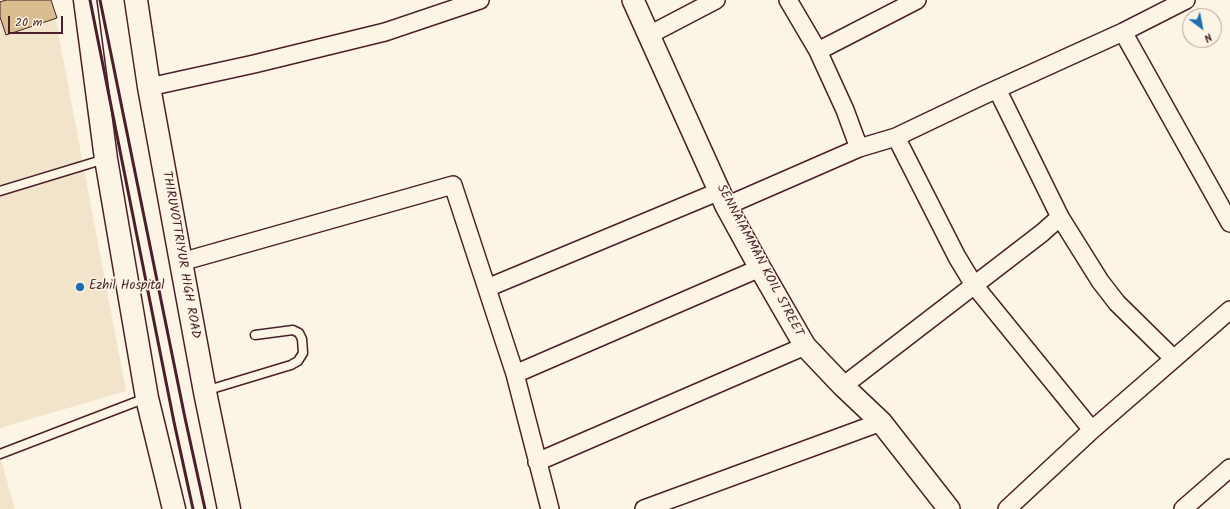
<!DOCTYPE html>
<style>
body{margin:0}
#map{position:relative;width:1230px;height:509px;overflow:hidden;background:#fcf5e5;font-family:Kalam,sans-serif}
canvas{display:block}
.north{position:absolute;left:1182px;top:8px;width:40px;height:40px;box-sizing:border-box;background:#fcf5e5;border:1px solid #b59f9b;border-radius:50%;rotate:148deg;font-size:11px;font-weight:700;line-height:16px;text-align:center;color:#4a1f2b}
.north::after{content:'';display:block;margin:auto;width:14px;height:18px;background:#1f6fb2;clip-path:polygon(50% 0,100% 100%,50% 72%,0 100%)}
.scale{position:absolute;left:8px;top:16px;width:55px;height:18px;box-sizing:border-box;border:2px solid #4a1f2b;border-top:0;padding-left:5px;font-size:12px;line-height:14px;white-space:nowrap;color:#4a1f2b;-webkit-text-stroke:3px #fcf5e5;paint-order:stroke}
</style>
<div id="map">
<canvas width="1230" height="509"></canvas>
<div class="north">N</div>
<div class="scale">20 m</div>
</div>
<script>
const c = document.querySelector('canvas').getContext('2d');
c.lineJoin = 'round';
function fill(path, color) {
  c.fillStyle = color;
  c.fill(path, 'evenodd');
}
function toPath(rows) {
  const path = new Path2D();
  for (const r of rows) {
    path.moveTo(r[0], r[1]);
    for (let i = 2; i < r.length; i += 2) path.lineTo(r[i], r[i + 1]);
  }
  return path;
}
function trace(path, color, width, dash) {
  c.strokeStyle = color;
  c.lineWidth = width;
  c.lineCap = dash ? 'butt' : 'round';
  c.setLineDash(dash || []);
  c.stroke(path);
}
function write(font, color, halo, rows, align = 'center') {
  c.font = font + ' Kalam,sans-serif';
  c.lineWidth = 3;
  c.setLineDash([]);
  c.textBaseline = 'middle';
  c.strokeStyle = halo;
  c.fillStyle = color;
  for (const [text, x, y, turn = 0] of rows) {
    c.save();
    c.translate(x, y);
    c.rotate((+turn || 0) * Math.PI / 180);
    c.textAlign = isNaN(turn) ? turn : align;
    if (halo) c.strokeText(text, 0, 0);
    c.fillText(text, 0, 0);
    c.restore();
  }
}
const built = toPath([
 [0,0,52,0,126,391,0,428],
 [0,456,15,509,0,509]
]);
const building = toPath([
 [6,0,51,0,57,18,6,35,0,17,0,2,6,0]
]);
const service = toPath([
 [0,191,105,159],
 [205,391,291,365,298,361,303,353,302,339,299,333,293,330,255,335],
 [0,454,146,398]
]);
const minor = toPath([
 [788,0,818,51,845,110,859,148],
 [1123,32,1230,223],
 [649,35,716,0],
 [818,51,917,0],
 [149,87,254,64,385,32,480,0],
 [896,137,957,257,974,285,1092,430],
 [726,206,859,148,896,137,984,95,1123,32,1186,0],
 [1060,217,1100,281,1117,303,1174,359],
 [181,262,453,185,515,374,550,509],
 [487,288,720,191],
 [515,374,760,268],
 [843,386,1042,233,1060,217,997,89],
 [537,462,805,346],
 [644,509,881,422],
 [1007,509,1092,430,1230,310],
 [1183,509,1230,468]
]);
const tertiary = toPath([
 [633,0,726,206,760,268,805,346,843,386,881,422,949,509]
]);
const secondary = toPath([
 [85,0,106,159,147,398,174,509],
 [136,0,149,87,181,262,205,392,229,509]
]);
const rail = toPath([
 [90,0,174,422,193,509],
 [100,0,185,418,205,509]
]);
const markers = [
 [80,287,5,"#1f6fb2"]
];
const streetNames = [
 ["THIRUVOTTRIYUR HIGH ROAD",180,255,80],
 ["SENNAIAMMAN KOIL STREET",759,261,62]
];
const poiNames = [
 ["Ezhil Hospital",89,287]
];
fill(built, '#f2e4cb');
fill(building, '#dabd8e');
trace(building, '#4a1f2b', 1);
trace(service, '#4a1f2b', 11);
trace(minor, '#4a1f2b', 20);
trace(tertiary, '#4a1f2b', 24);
trace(secondary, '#4a1f2b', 25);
trace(service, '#fcf5e5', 8);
trace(minor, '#fcf5e5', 17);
trace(tertiary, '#fcf5e5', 21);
trace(secondary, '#fcf5e5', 22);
trace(rail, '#4a1f2b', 3);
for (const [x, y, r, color] of markers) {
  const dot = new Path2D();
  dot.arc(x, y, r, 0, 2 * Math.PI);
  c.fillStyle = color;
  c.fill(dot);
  trace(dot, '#fcf5e5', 1.5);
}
write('13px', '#4a1f2b', '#fcf5e5', streetNames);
write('13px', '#4a1f2b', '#fcf5e5', poiNames, 'left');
</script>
